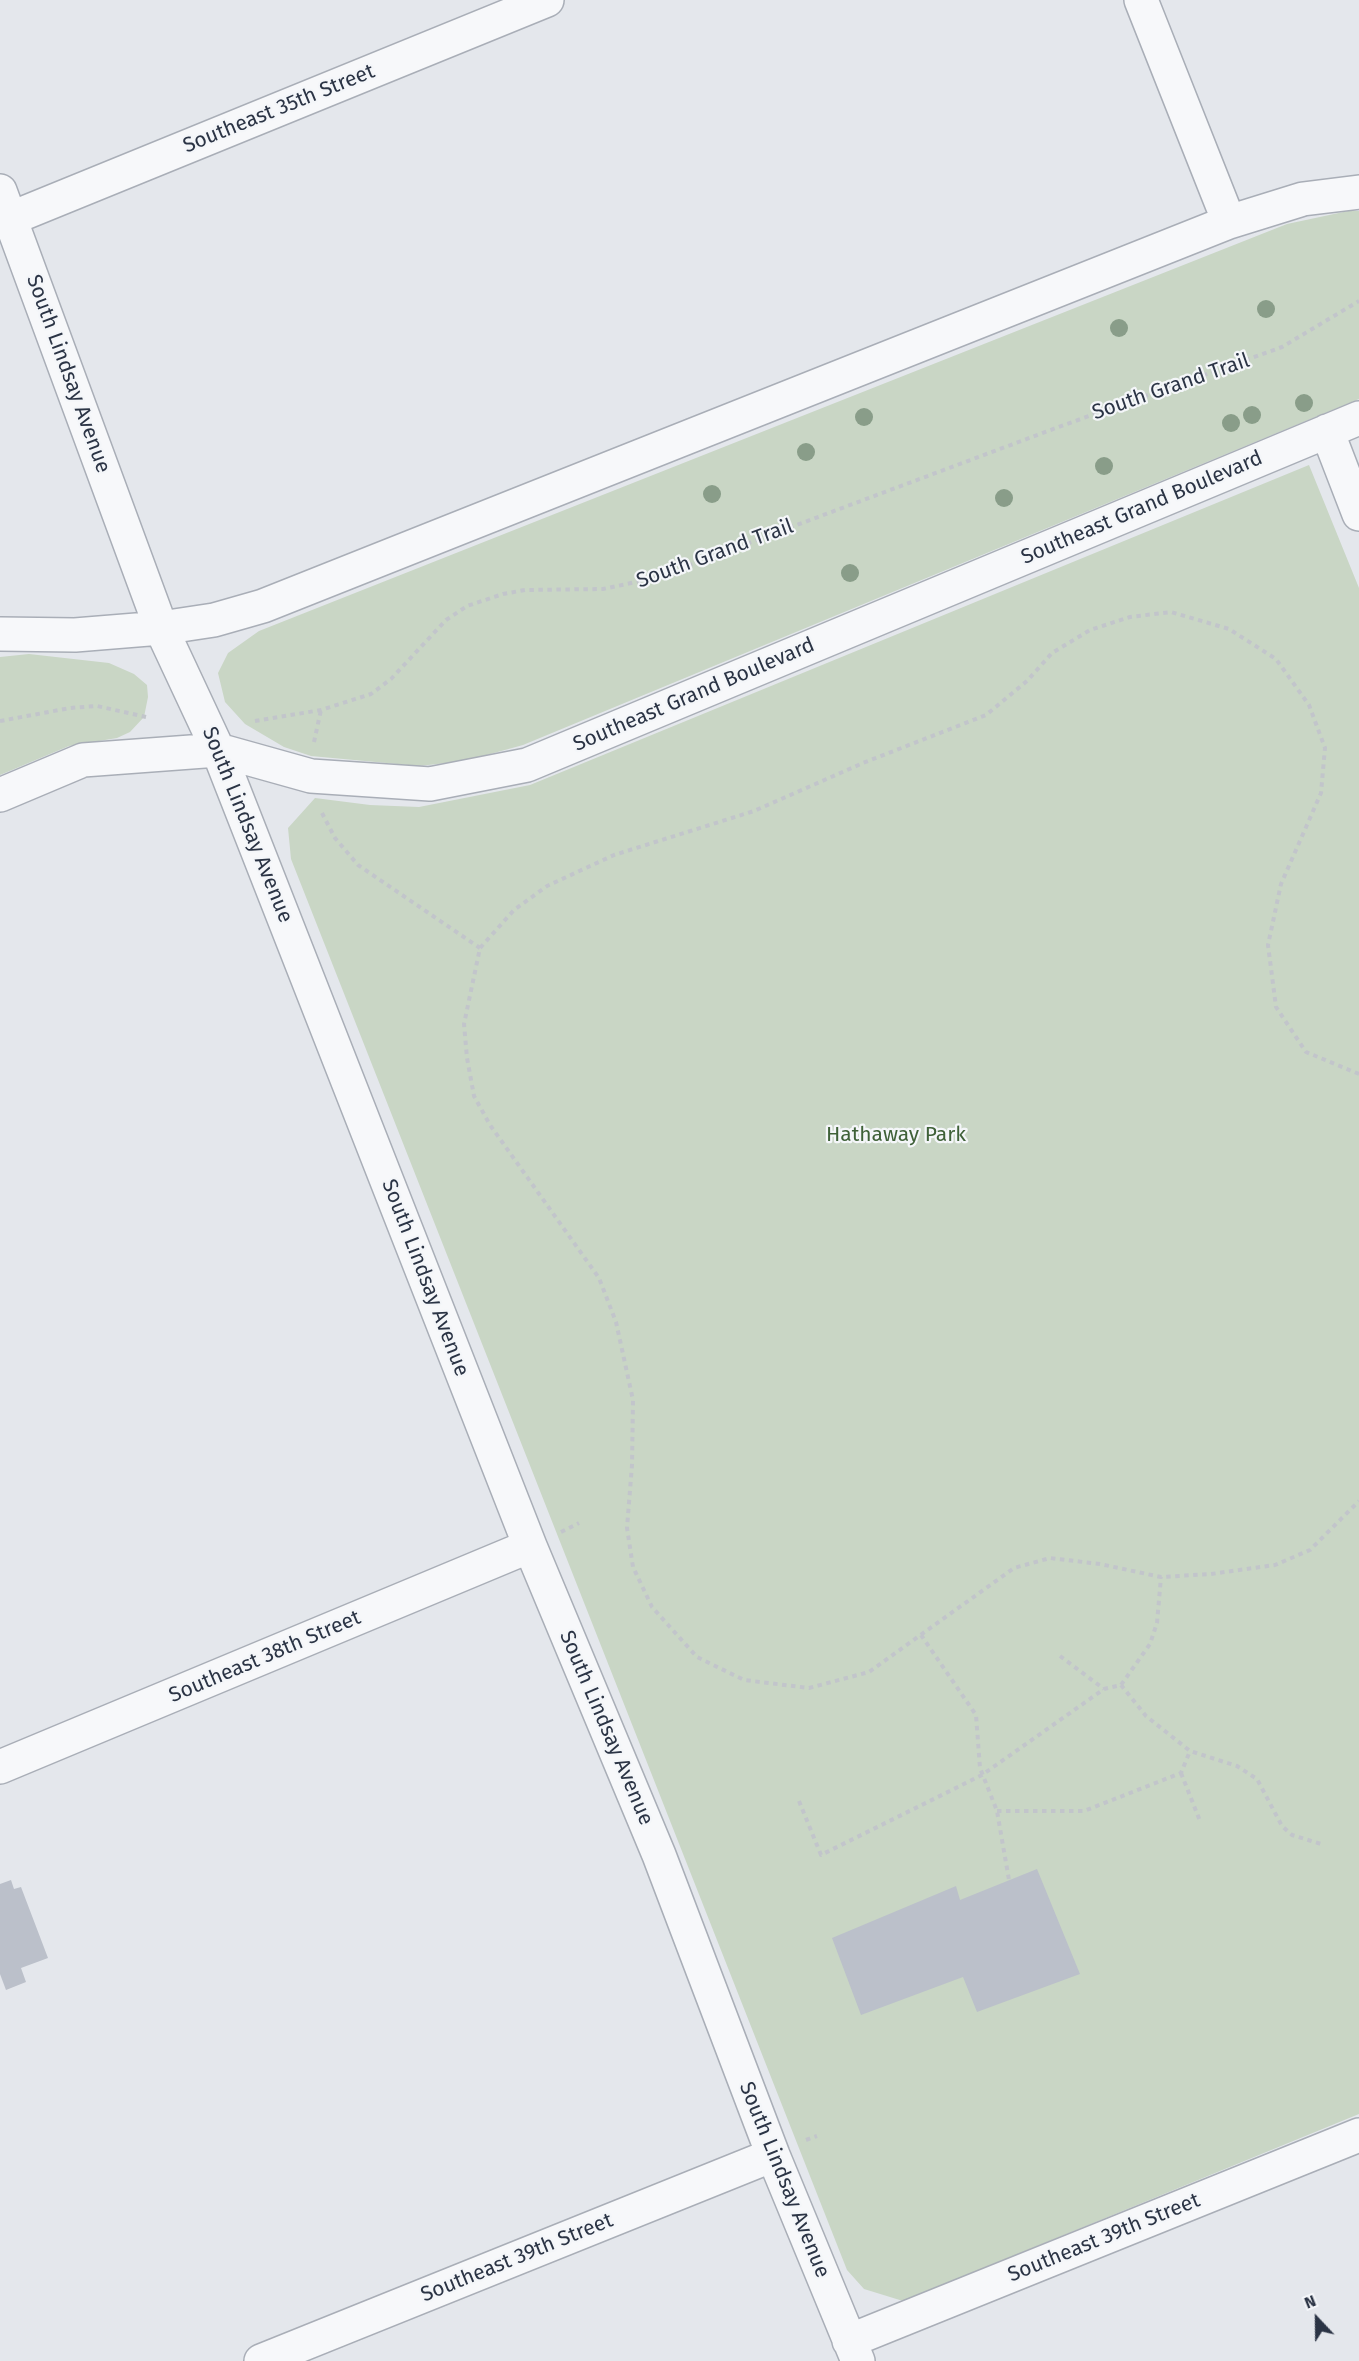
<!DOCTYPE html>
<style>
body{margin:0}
#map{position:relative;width:1359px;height:2361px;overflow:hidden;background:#e4e7ec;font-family:"Fira Sans",sans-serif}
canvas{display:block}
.north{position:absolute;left:1287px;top:2289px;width:60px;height:60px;-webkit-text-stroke:4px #f4f6f9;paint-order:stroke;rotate:338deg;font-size:16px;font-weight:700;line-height:24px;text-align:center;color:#2b3445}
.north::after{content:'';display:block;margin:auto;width:21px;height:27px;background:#2b3445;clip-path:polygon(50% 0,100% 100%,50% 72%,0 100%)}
</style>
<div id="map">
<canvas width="1359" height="2361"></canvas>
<div class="north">N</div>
</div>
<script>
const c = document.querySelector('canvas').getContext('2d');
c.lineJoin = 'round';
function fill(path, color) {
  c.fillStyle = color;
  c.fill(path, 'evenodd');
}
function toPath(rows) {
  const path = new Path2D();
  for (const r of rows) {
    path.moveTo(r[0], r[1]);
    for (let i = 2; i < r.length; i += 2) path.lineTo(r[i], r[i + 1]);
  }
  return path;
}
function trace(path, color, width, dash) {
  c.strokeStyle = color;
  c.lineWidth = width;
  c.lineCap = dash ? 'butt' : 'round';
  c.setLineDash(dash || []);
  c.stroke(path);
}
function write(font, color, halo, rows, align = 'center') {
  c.font = font + ' "Fira Sans",sans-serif';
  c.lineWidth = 4.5;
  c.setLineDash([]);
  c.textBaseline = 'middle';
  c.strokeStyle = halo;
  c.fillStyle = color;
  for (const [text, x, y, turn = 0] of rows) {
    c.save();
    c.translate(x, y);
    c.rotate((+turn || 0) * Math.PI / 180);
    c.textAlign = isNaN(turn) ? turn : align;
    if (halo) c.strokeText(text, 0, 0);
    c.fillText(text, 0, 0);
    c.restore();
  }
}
const green = toPath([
 [1348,211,1359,211,1359,399,523,745,465,761,419,766,311,756,284,747,245,724,225,702,218,673,228,653,259,631,1287,224],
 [1309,465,1359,588,1359,2114,903,2301,864,2289,847,2270,291,859,288,828,315,798,370,805,419,807,530,785],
 [29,654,109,663,134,674,147,685,148,697,144,717,130,732,117,738,69,746,0,775,0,657]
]);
const building = toPath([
 [1037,1869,1080,1974,977,2012,963,1977,861,2015,832,1938,956,1886,960,1900],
 [11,1880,14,1889,21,1887,48,1958,21,1968,26,1982,6,1990,0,1974,0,1884]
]);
const path = toPath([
 [0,721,70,708,97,706,146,717],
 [255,721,321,710,371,694,391,679,446,620,467,606,503,594,525,590,603,589,655,578,1064,425,1282,347,1359,301],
 [314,742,321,710],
 [322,813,335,838,358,865,480,948],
 [1359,1074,1306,1052,1276,1007,1268,945,1281,884,1321,793,1325,748,1309,705,1276,659,1229,629,1171,612,1130,617,1090,630,1052,653,1027,681,986,715,863,763,754,811,614,855,547,886,514,910,480,948,464,1024,467,1058,474,1096,490,1125,599,1278,616,1322,633,1400,632,1465,627,1528,633,1567,652,1607,697,1657,744,1680,809,1688,869,1672,1014,1568,1050,1558,1100,1564,1161,1577,1211,1574,1275,1565,1310,1550,1359,1501],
 [561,1532,579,1523],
 [921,1635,976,1715,980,1768,997,1811,1009,1880],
 [1060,1656,1104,1689],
 [1121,1685,1146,1716,1190,1751,1237,1766,1257,1779,1282,1826,1292,1835,1321,1844],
 [1181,1773,1200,1821],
 [799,1801,821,1855,982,1775,1104,1689,1121,1685,1150,1644,1157,1623,1161,1577],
 [997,1811,1084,1811,1181,1773,1190,1751],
 [806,2140,817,2136]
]);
const minor = toPath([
 [1141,0,1229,222],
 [0,191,161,628,218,750,530,1546,659,1855,773,2155,858,2361],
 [12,218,547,0],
 [1327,431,1359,514],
 [0,634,75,635,161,628,214,620,263,606,1229,222,1303,199,1359,192],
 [0,795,83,760,218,750,311,776,430,784,527,765,1359,418],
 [0,1767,530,1546],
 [849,2341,1359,2135],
 [261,2361,773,2155]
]);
const trees = [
 [1266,309],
 [1119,328],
 [1304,403],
 [1252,415],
 [864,417],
 [1231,423],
 [806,452],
 [1104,466],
 [712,494],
 [1004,498],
 [850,573]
];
const streetNames = [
 ["Southeast 35th Street",279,109,-22],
 ["South Lindsay Avenue",68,374,70],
 ["South Grand Trail",1171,387,-19],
 ["Southeast Grand Boulevard",1142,508,-23],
 ["South Grand Trail",715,554,-20],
 ["Southeast Grand Boulevard",694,695,-23],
 ["South Lindsay Avenue",247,825,68],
 ["South Lindsay Avenue",425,1278,69],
 ["Southeast 38th Street",265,1657,-23],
 ["South Lindsay Avenue",606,1728,67],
 ["South Lindsay Avenue",784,2180,68],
 ["Southeast 39th Street",1104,2238,-22],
 ["Southeast 39th Street",517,2258,-22]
];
const parkNames = [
 ["Hathaway Park",896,1135]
];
fill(green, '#c9d6c5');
fill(building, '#bbc0ca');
trace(minor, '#a9aeb7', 36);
trace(path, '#c2c5cb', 4, [4.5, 4.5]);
trace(minor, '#f7f8fa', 33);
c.fillStyle = '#899d89';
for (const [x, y] of trees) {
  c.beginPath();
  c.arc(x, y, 9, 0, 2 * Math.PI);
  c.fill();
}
write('21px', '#2b3445', '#f4f6f9', streetNames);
write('21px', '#3f6138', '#f4f6f9', parkNames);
</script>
